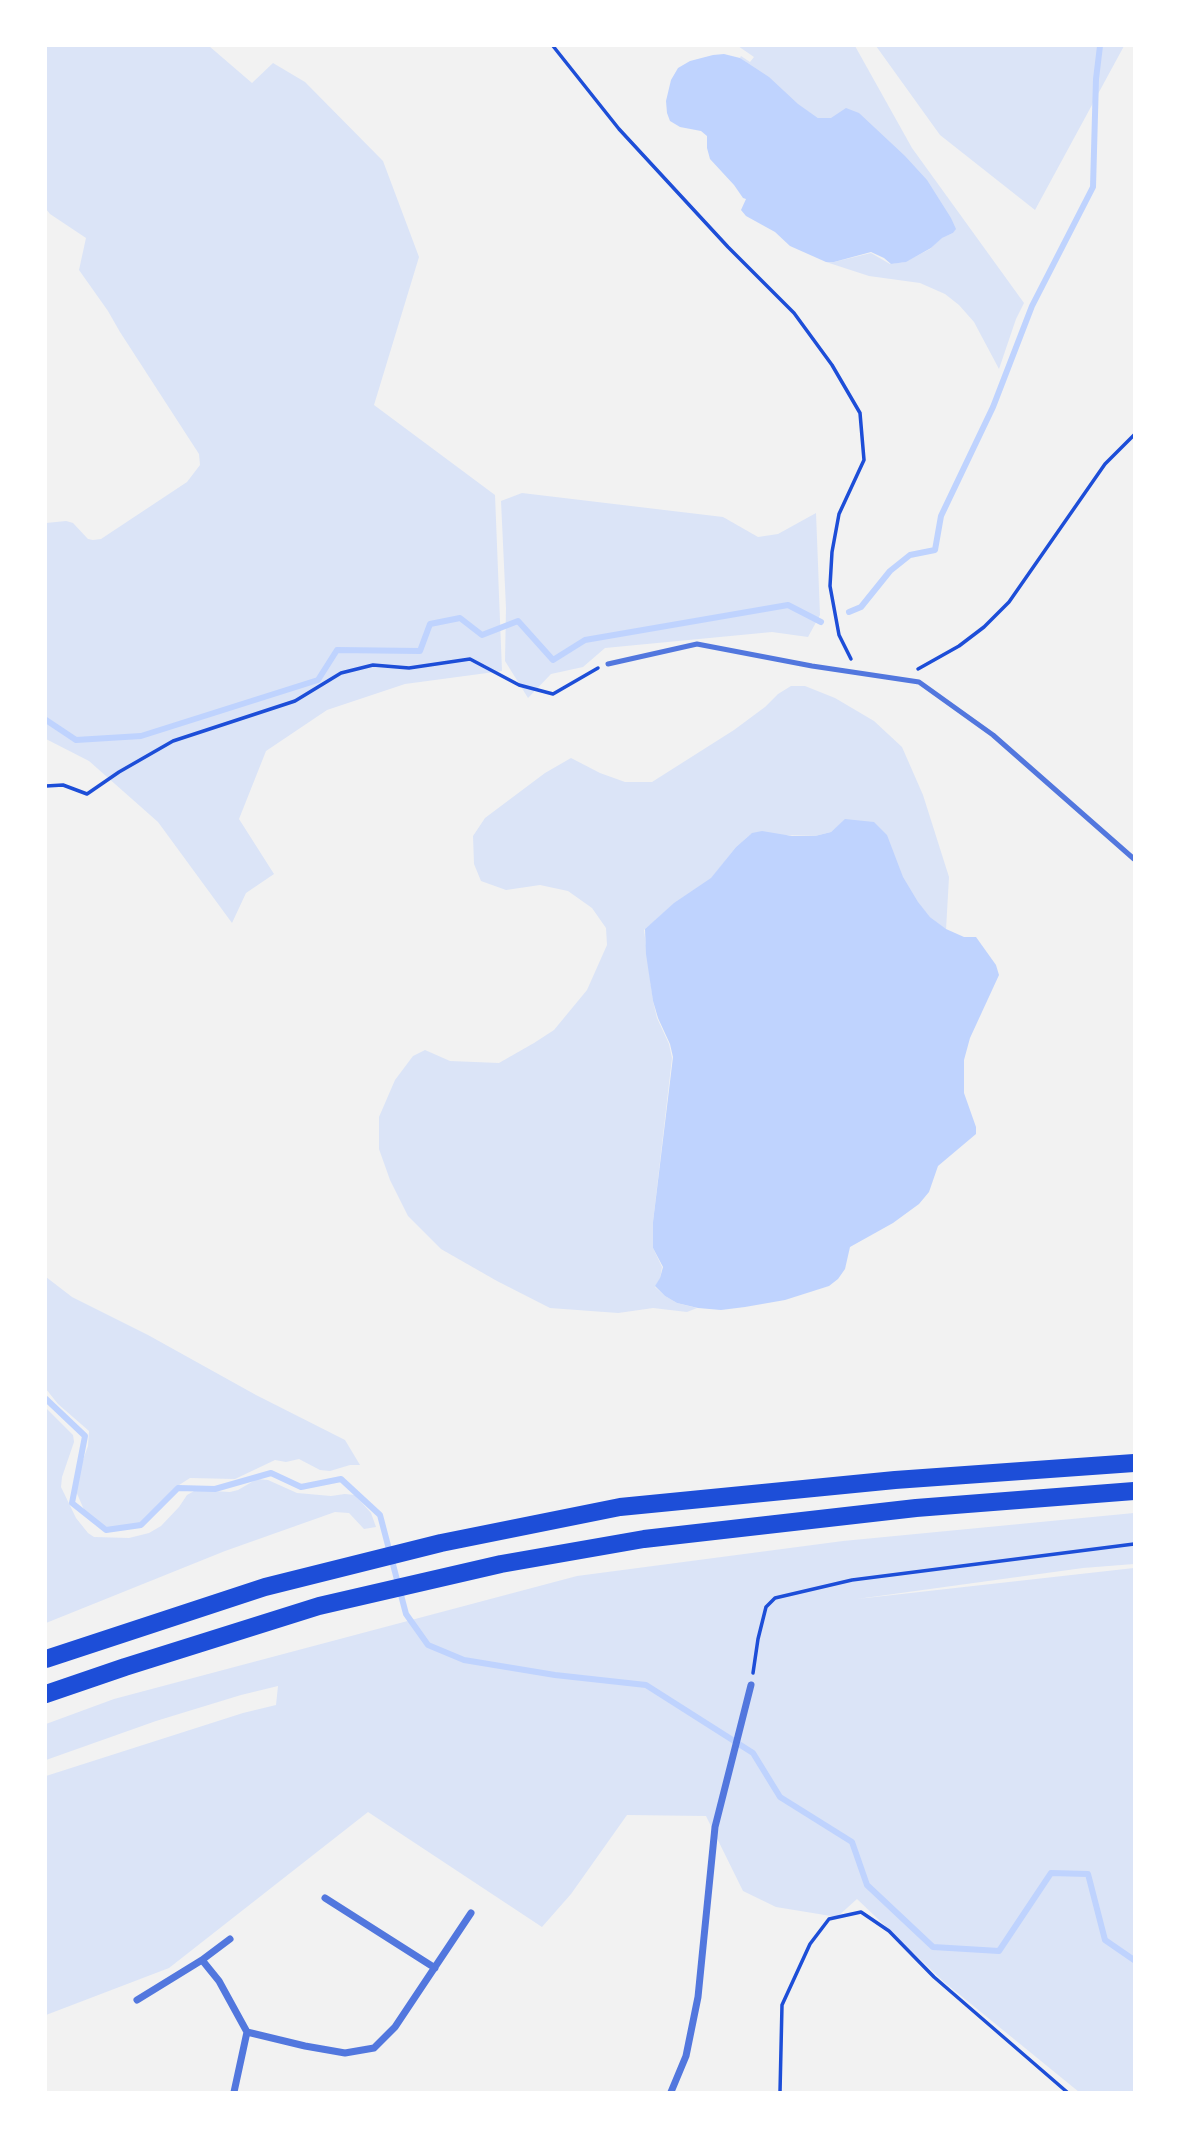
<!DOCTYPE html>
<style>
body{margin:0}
#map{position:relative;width:1180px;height:2138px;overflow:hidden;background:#f2f2f2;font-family:"Roboto Condensed",sans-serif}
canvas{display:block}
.frame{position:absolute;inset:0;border:47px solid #fff;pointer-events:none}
</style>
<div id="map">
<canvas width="1180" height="2138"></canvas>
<div class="frame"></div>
</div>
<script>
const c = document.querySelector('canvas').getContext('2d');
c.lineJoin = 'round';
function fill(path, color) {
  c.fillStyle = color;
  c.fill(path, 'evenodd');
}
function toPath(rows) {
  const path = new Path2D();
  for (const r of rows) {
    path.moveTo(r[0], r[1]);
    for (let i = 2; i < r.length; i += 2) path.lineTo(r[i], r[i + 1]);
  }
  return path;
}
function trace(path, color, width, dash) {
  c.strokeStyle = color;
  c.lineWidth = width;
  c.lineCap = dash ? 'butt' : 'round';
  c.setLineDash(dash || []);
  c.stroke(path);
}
const green = toPath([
 [46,46,209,46,252,83,273,63,305,82,383,161,419,257,374,405,495,495,502,671,405,684,327,710,266,751,239,819,274,874,246,893,232,923,158,822,89,761,46,739,46,523,66,521,73,523,88,539,93,540,101,539,187,482,200,465,199,454,120,332,108,311,79,270,86,238,50,214,46,209],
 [738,46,855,46,912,148,1024,303,1016,319,999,369,974,322,959,305,945,294,920,283,869,276,826,262,834,262,871,253,890,264,905,262,930,249,941,238,953,233,955,229,831,118,818,118,798,105,740,58,741,56,750,62,754,57],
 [876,46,1124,46,1035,210,940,135],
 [522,493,723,517,758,537,778,534,816,513,820,615,808,637,772,632,605,648,583,667,551,674,528,698,505,661,506,608,501,501],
 [791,686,805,686,835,698,874,721,902,747,923,795,949,877,946,930,930,917,845,820,831,832,815,836,751,834,736,847,711,879,674,904,644,930,653,1001,657,1018,669,1044,672,1058,653,1222,653,1248,662,1267,660,1279,655,1287,665,1296,677,1303,697,1308,687,1312,653,1308,618,1313,550,1308,497,1281,441,1249,408,1216,390,1180,379,1149,379,1117,395,1080,413,1056,425,1050,450,1061,499,1063,534,1043,554,1030,587,990,607,945,606,928,592,908,568,891,540,885,506,890,481,881,474,864,473,836,485,818,545,773,571,758,600,773,625,782,652,782,734,730,765,707,778,694],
 [46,1277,72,1297,148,1335,256,1395,345,1440,360,1465,350,1465,330,1471,320,1470,299,1459,286,1462,275,1460,235,1479,190,1478,176,1487,162,1508,146,1522,110,1528,94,1523,85,1512,75,1489,77,1476,88,1446,89,1431,58,1404,46,1389],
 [46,1408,73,1435,74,1442,62,1477,61,1487,76,1518,88,1533,94,1537,129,1538,149,1533,161,1526,179,1507,187,1495,196,1490,230,1492,238,1490,257,1479,268,1480,297,1493,331,1496,345,1494,355,1495,371,1513,376,1527,364,1529,349,1513,335,1512,225,1551,46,1623],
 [1134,1513,1134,1564,1083,1568,857,1599,1134,1568,1134,2092,1079,2092,944,1982,857,1899,837,1917,776,1907,743,1891,706,1816,627,1815,571,1894,542,1927,368,1812,169,1968,46,2015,46,1776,243,1713,276,1705,278,1686,241,1695,156,1721,46,1760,46,1724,114,1699,577,1576,843,1541]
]);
const water = toPath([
 [724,54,740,58,769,77,798,104,818,118,831,118,846,108,859,113,905,156,927,180,951,218,956,229,953,233,942,238,931,248,906,262,891,264,884,258,871,252,834,262,826,262,790,246,775,232,746,216,741,210,746,199,743,198,734,185,710,159,707,148,707,136,701,131,680,127,670,121,667,113,666,101,671,80,678,68,690,61,713,55],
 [845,819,874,822,887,835,903,877,918,902,930,917,946,929,964,937,976,937,996,965,999,975,970,1038,964,1060,964,1093,976,1127,976,1134,938,1166,929,1192,919,1204,893,1223,850,1247,845,1269,838,1279,829,1286,785,1300,745,1307,721,1310,698,1308,677,1303,665,1296,655,1286,660,1278,663,1267,653,1248,653,1222,673,1057,670,1044,658,1018,653,1001,646,954,645,929,674,903,711,878,736,847,752,833,762,831,792,836,815,836,831,832]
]);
const stream = toPath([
 [849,612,861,607,890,571,910,555,935,550,941,516,993,407,1032,306,1093,187,1096,79,1100,46],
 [46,720,76,740,141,736,318,680,337,650,420,651,430,624,460,618,482,635,518,621,553,660,585,640,788,605,821,622],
 [46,1399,85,1436,72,1503,106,1530,141,1525,178,1488,215,1489,271,1473,301,1487,341,1479,380,1515,406,1614,428,1645,464,1660,555,1675,646,1685,753,1753,780,1797,852,1842,867,1885,933,1947,999,1951,1051,1873,1088,1874,1105,1940,1134,1960]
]);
const path = toPath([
 [553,46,619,129,728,247,794,313,832,365,860,413,864,460,839,514,832,552,830,586,839,635,851,659],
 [918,669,959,646,984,627,1009,602,1105,464,1134,435],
 [46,786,63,785,87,794,119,772,173,741,295,701,341,673,373,665,409,668,470,659,519,685,553,694,598,668],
 [753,1673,758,1639,766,1607,775,1598,852,1580,1134,1544],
 [780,2092,782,2005,810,1944,829,1919,861,1912,889,1931,934,1977,1067,2092]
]);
const service = toPath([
 [608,664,697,644,812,666,919,682,993,735,1134,859]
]);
const minor = toPath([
 [325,1898,435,1968],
 [202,1960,219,1981,247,2032],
 [137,2000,202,1960,230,1939],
 [234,2092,247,2032,305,2046,345,2053,374,2048,395,2027,471,1913],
 [671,2092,686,2056,698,1997,715,1827,751,1685]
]);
const trunk = toPath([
 [46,1659,265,1587,441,1543,620,1507,895,1480,1134,1463],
 [46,1694,125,1667,319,1606,501,1564,644,1539,916,1508,1134,1491]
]);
fill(green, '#dbe4f7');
fill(water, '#bfd3fe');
trace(stream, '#bfd3fe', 6);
trace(path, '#1d4ed8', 3.5);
trace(service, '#5277de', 5);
trace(minor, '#5277de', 7);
trace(trunk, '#1d4ed8', 18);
</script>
